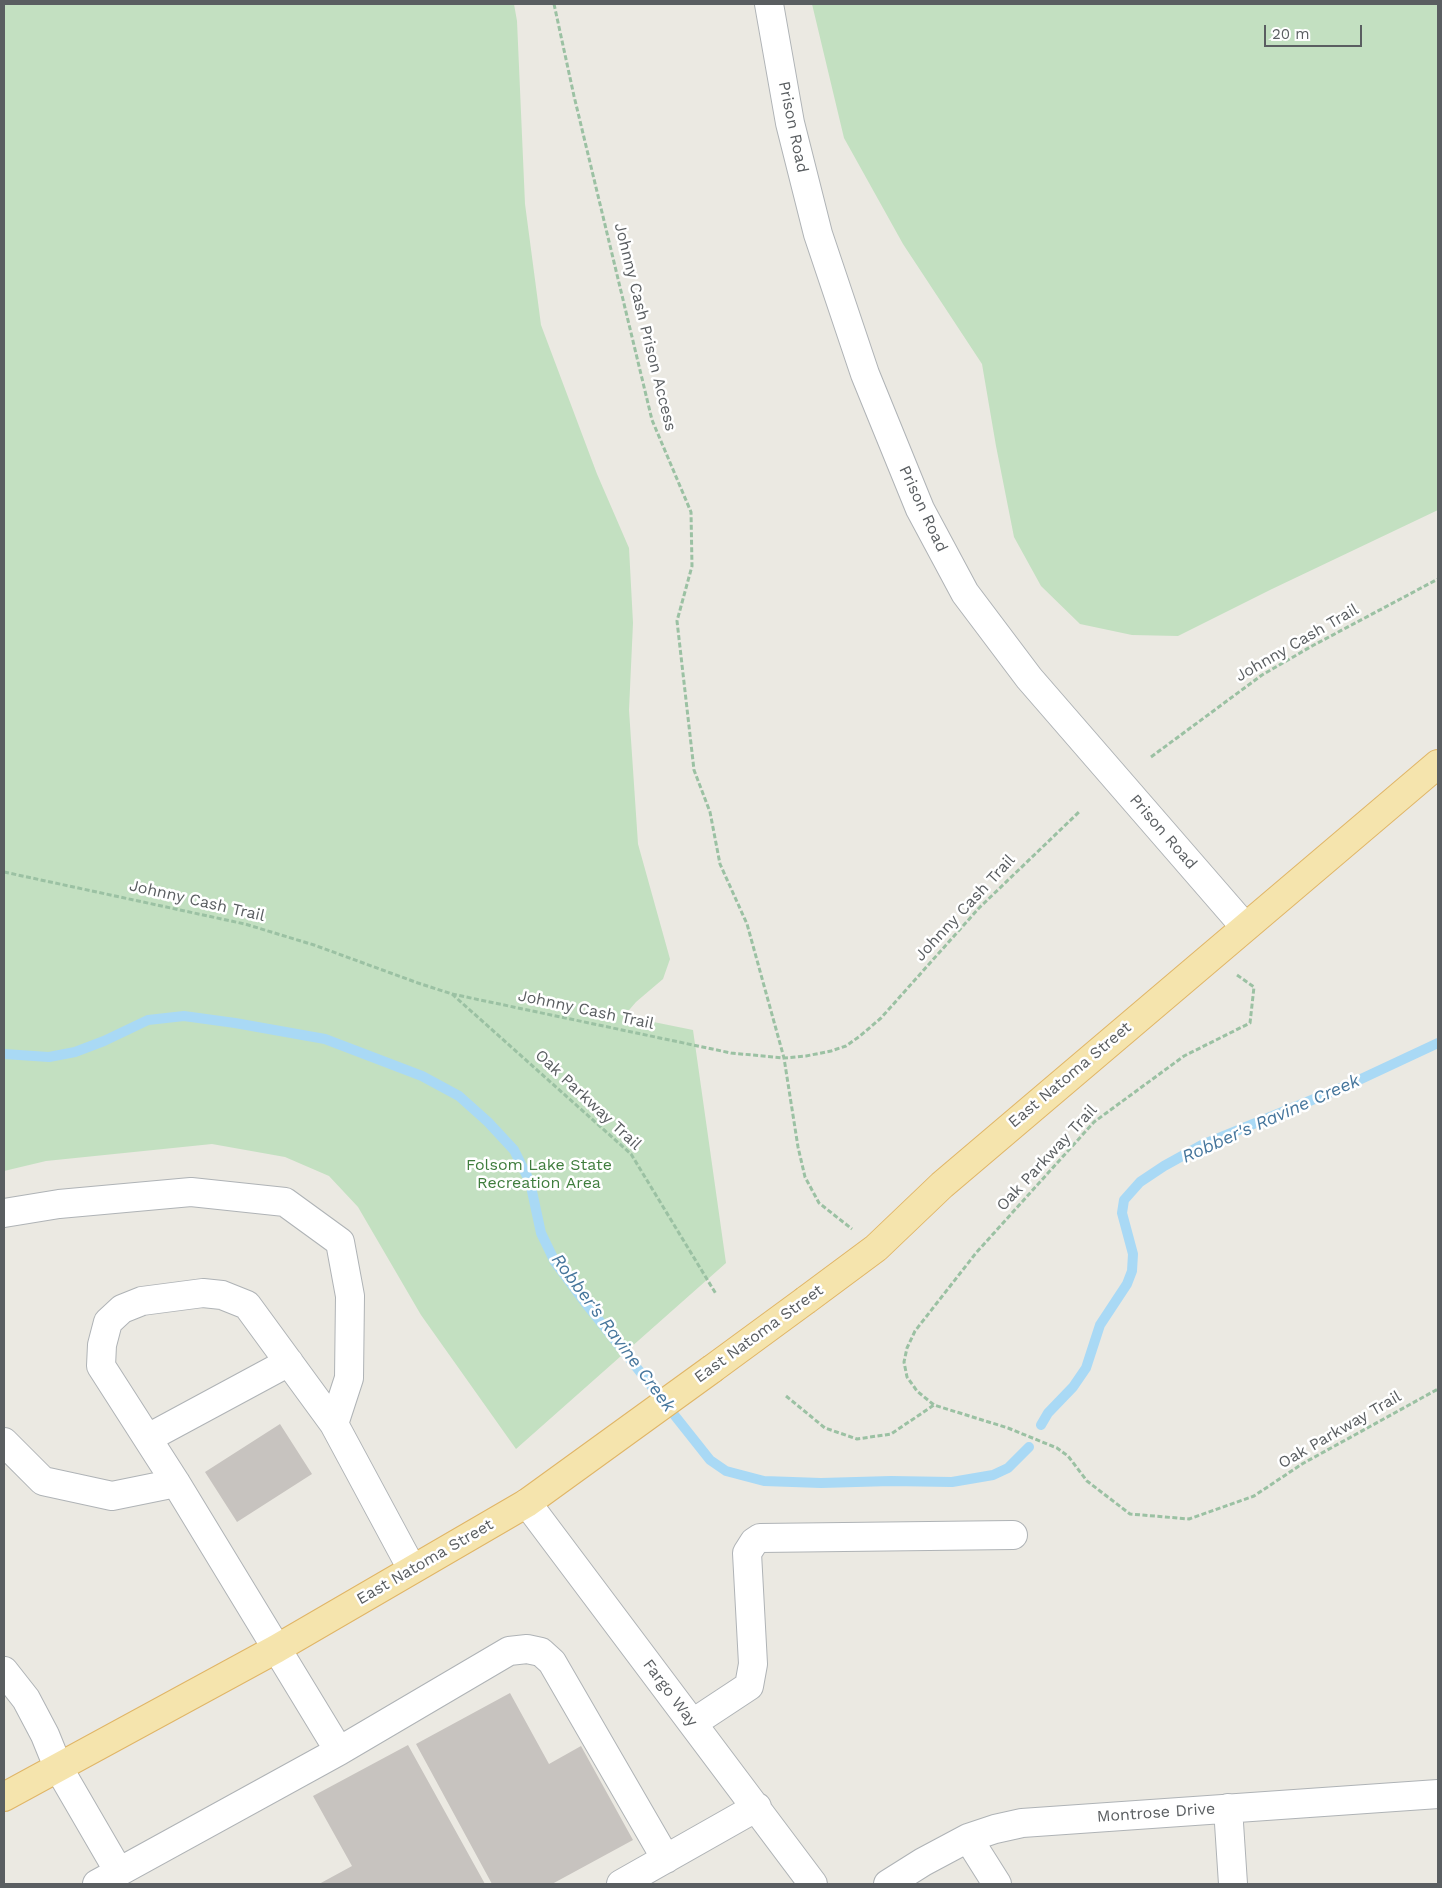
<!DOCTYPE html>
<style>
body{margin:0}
#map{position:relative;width:1442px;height:1888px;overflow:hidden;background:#ebe9e2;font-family:"Work Sans",sans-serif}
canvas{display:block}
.frame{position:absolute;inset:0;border:5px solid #5a5e61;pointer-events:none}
.scale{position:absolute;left:1264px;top:25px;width:98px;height:22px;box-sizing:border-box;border:2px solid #5a5e61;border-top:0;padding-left:6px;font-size:15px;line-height:18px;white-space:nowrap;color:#5a5e61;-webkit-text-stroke:4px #fff;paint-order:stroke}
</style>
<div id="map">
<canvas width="1442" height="1888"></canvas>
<div class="frame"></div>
<div class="scale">20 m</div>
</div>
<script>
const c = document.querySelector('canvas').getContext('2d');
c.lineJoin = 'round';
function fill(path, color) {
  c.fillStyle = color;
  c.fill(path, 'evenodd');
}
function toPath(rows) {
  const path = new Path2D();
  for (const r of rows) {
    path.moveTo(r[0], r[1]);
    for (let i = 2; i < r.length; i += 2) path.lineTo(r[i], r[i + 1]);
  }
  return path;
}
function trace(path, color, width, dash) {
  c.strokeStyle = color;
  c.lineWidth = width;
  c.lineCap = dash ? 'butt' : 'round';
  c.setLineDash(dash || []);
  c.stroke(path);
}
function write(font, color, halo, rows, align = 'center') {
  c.font = font + ' "Work Sans",sans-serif';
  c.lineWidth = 5;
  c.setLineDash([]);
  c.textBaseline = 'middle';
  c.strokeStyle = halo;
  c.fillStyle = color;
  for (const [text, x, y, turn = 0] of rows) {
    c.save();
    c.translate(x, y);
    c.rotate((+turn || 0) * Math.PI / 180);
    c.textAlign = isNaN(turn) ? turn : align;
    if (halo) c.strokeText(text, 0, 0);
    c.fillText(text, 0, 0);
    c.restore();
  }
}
const green = toPath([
 [4,4,514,4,517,21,525,204,541,325,597,474,629,548,633,623,629,710,638,844,670,959,663,979,636,1002,624,1016,693,1030,726,1263,516,1449,421,1315,358,1207,329,1176,285,1157,212,1144,46,1161,4,1171],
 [812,4,1438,4,1438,510,1272,589,1178,636,1132,635,1080,624,1041,586,1014,537,996,446,982,364,903,244,844,138]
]);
const stream = toPath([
 [4,1054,49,1057,75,1052,104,1041,148,1020,184,1016,235,1023,325,1039,422,1076,459,1096,488,1122,514,1150,530,1182,541,1233,555,1262,587,1305,710,1460,726,1471,764,1481,821,1483,891,1481,952,1482,993,1475,1008,1468,1029,1447],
 [1041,1425,1048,1413,1073,1387,1086,1368,1100,1325,1127,1284,1132,1271,1133,1254,1122,1213,1124,1200,1140,1182,1164,1166,1202,1145,1346,1086,1438,1043]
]);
const building = toPath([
 [280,1424,312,1474,237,1522,205,1472],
 [510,1693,549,1764,581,1746,633,1840,552,1884,492,1884,416,1744],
 [408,1745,485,1884,319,1884,352,1866,313,1796]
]);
const path = toPath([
 [554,4,574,96,652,420,691,512,692,566,677,621,694,770,710,812,720,864,747,924,784,1058,798,1147,805,1177,819,1203,852,1229],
 [1151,757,1262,675,1312,646,1438,579],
 [4,872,245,924,314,945,418,983,452,994,731,1053,784,1058,806,1056,831,1051,846,1046,860,1036,881,1018,979,908,1080,811],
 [1237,975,1254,987,1250,1023,1184,1056,1094,1122,976,1253,915,1331,907,1348,904,1362,907,1377,917,1391,934,1405,1008,1428,1057,1448,1068,1456,1087,1481,1130,1514,1189,1519,1254,1496,1302,1464,1438,1389],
 [452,994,631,1154,716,1294],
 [786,1396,825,1428,857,1439,891,1434,934,1405]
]);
const minor = toPath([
 [769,4,790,123,818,234,865,374,920,509,965,593,1029,678,1245,927],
 [4,1213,59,1204,191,1192,285,1202,340,1242,350,1296,349,1378,334,1424],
 [148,1438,289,1362],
 [4,1442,43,1481,112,1496,176,1483],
 [527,1503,813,1884],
 [4,1671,26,1699,45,1735,58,1767,119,1872],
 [693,1723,749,1686,753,1664,747,1553,754,1542,760,1538,1013,1535],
 [339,1751,176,1483,101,1366,102,1345,108,1322,122,1309,142,1301,203,1293,222,1295,247,1305,334,1424,412,1569],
 [1228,1808,1233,1884],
 [968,1838,997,1884],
 [97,1884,339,1751,509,1651,527,1649,541,1652,552,1662,666,1859],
 [621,1884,757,1807],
 [888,1884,923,1862,968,1838,995,1829,1022,1823,1438,1794]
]);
const major = toPath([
 [806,1300,876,1248,942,1185,1438,764],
 [4,1797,276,1649,527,1503,712,1369]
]);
const majorBridge = toPath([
 [712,1369,806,1300]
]);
const streetNames = [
 ["Prison Road",793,127,78],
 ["Johnny Cash Prison Access",645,327,76],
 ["Prison Road",923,509,65],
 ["Johnny Cash Trail",1297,643,-30],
 ["Prison Road",1163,832,49],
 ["Johnny Cash Trail",197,901,13],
 ["Johnny Cash Trail",965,908,-47],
 ["Johnny Cash Trail",586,1010,12],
 ["East Natoma Street",1070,1075,-40],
 ["Oak Parkway Trail",588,1100,43],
 ["Oak Parkway Trail",1047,1158,-47],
 ["East Natoma Street",759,1334,-36],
 ["Oak Parkway Trail",1340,1430,-30],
 ["East Natoma Street",425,1562,-30],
 ["Fargo Way",670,1693,53],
 ["Montrose Drive",1156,1813,-4]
];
const parkNames = [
 ["Folsom Lake State",539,1165],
 ["Recreation Area",539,1183]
];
const waterNames = [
 ["Robber's Ravine Creek",1271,1119,-24],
 ["Robber's Ravine Creek",613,1333,53]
];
fill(green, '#c3e0c1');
trace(stream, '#a9d9f5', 10);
fill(building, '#c7c3bf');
trace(minor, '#afb3b6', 30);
trace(major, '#e0b566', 30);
trace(path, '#9bc1a3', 3, [5, 2.5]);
trace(minor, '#fff', 28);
trace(major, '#f5e4ad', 28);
trace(majorBridge, '#e0b566', 30, []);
trace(majorBridge, '#f5e4ad', 28);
write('16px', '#5a5e61', '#fff', streetNames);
write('16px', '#3f7d3d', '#fff', parkNames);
write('italic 18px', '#46769c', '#fff', waterNames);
</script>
